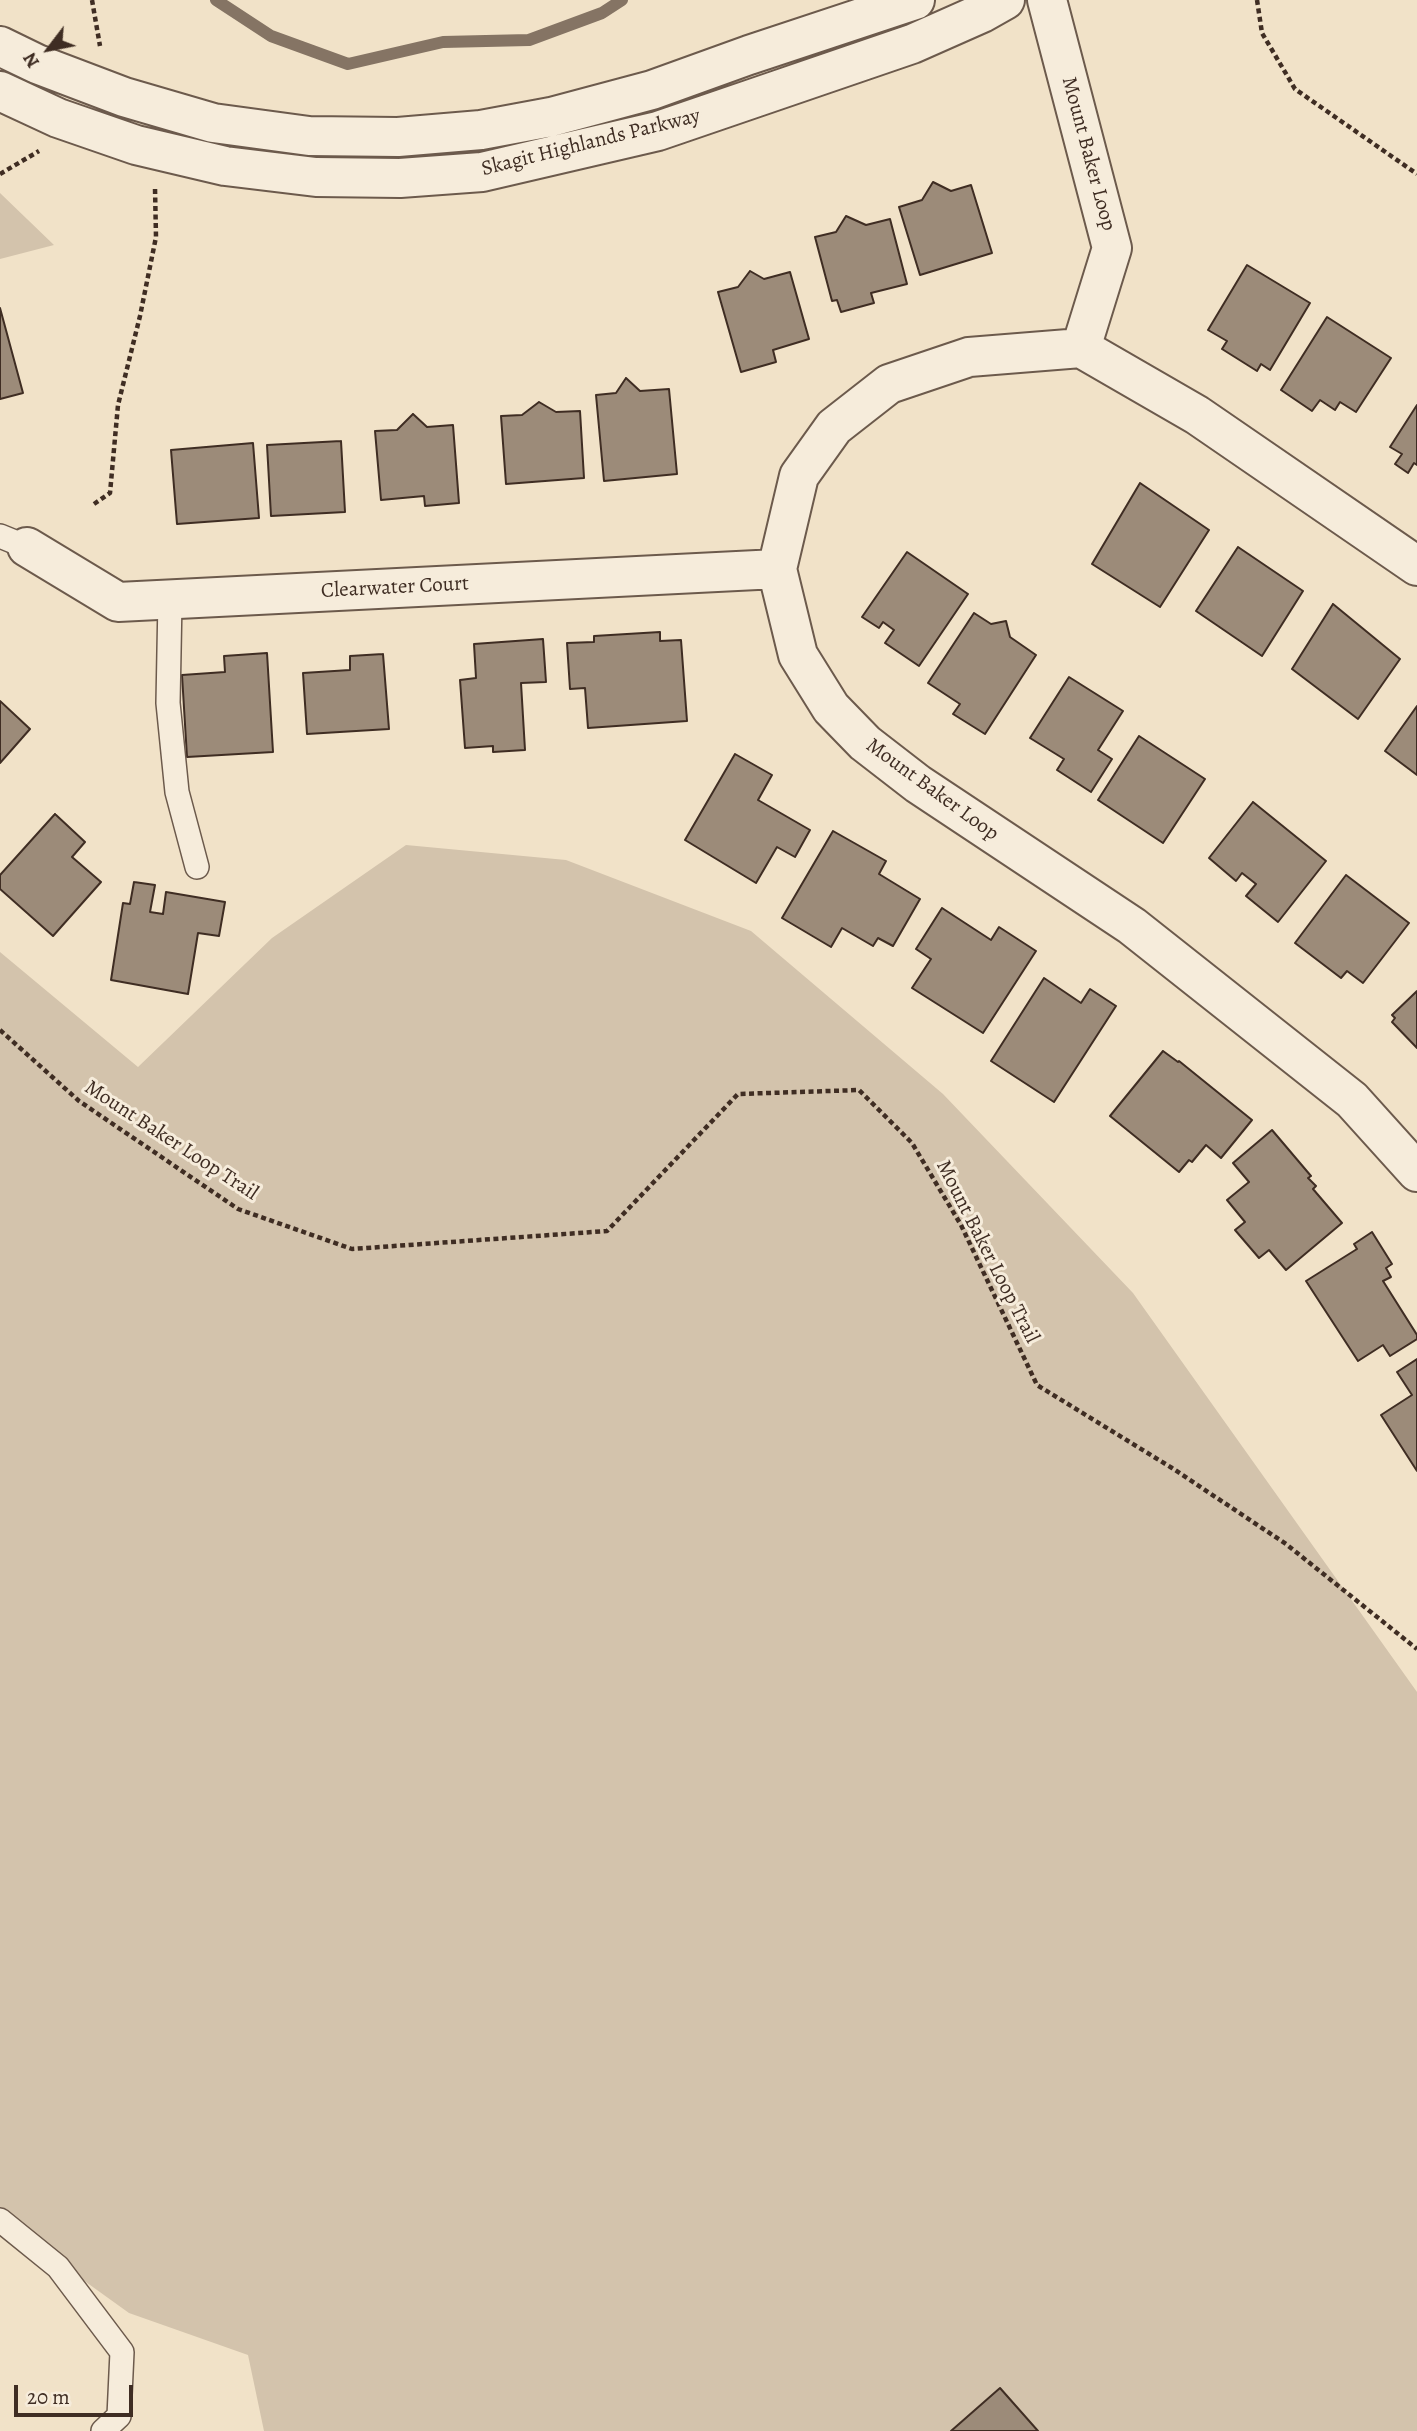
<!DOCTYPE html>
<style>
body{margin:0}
#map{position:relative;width:1417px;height:2431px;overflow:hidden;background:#f1e2c8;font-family:Alegreya,serif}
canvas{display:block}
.north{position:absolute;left:14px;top:14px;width:70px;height:70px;-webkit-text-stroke:5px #f6ecdb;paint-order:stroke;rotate:238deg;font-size:19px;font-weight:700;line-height:28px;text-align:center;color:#3f2d23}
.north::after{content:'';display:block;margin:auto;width:24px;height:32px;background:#3f2d23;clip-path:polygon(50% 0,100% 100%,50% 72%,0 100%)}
.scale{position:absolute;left:14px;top:2385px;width:119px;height:32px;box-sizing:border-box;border:4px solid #3f2d23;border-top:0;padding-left:9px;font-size:21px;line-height:24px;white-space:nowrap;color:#3f2d23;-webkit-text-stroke:5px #f6ecdb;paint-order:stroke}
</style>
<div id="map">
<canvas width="1417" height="2431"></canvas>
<div class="north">N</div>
<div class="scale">20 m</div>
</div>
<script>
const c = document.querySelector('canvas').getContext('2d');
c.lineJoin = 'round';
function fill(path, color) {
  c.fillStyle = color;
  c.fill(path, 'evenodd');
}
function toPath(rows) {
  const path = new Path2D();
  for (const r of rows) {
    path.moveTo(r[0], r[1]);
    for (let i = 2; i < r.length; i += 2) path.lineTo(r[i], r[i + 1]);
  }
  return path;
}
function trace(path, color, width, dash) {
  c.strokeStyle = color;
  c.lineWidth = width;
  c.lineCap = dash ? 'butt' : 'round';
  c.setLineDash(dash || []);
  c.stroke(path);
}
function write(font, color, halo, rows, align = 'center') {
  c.font = font + ' Alegreya,serif';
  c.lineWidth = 6;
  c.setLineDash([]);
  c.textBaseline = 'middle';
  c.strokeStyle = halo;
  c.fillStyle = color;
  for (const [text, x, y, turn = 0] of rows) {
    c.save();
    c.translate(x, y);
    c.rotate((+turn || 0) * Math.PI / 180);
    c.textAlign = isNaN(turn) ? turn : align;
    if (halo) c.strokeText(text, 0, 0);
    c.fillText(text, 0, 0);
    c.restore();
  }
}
const green = toPath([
 [0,193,54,245,0,259],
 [406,845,566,860,751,931,943,1094,1133,1293,1417,1692,1417,2431,264,2431,248,2355,129,2313,15,2231,0,2208,0,952,138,1067,272,938]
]);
const stream = toPath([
 [216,0,271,36,348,64,443,42,529,40,602,13,622,0]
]);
const building = toPath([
 [933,182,951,191,971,185,992,253,920,275,899,207,922,200,933,182],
 [846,216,866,225,890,219,907,284,871,293,874,303,841,312,837,300,832,301,815,237,836,232,846,216],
 [1247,265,1310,303,1270,370,1261,364,1257,371,1222,349,1227,341,1208,330,1247,265],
 [750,271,764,279,790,272,809,339,773,350,776,362,741,372,718,292,738,287,750,271],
 [0,308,23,393,0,399,0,308],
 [1327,317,1391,358,1356,412,1340,402,1335,410,1320,400,1312,411,1281,390,1327,317],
 [626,378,640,391,669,389,677,474,604,481,596,395,616,393,626,378],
 [539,402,556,412,580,411,584,478,506,484,501,416,522,415,539,402],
 [1417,405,1417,465,1414,463,1408,473,1395,464,1402,454,1390,447,1417,405],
 [413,414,427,427,453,425,459,503,425,506,424,496,381,500,375,431,397,430,413,414],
 [341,441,345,512,271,516,267,445,341,441],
 [253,443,259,518,177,524,171,450,253,443],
 [1140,483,1209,530,1160,607,1092,564,1140,483],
 [1238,547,1303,591,1262,656,1196,611,1238,547],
 [907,552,968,594,919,666,885,643,894,630,883,622,879,628,862,617,907,552],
 [1333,604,1400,659,1358,719,1292,669,1333,604],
 [974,613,991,624,1006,621,1010,637,1036,655,985,734,953,714,960,704,928,683,974,613],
 [660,632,660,641,681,640,687,721,588,728,585,688,570,689,567,643,594,642,594,636,660,632],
 [543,639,546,682,521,683,525,750,493,752,493,746,465,748,460,680,476,678,474,644,543,639],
 [267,653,273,752,187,757,182,675,225,672,224,656,267,653],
 [383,654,389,729,307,734,303,673,350,670,350,656,383,654],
 [1069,677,1123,711,1098,750,1112,759,1091,792,1057,770,1064,759,1030,738,1069,677],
 [0,701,30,729,0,763,0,701],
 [1417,706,1417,775,1385,751,1417,706],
 [1139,736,1205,779,1163,843,1098,800,1139,736],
 [735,754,772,775,758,800,810,830,795,857,777,847,756,883,685,840,735,754],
 [1253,802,1326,861,1278,922,1246,896,1256,884,1242,873,1236,881,1209,858,1253,802],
 [55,814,85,842,72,857,101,882,53,936,0,889,0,875,55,814],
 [833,831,886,861,879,874,920,899,893,946,878,938,873,946,842,928,831,947,782,918,833,831],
 [1346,875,1409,923,1363,983,1347,971,1341,978,1295,943,1346,875],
 [134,882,155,885,150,912,163,914,166,892,225,902,219,936,198,933,188,994,111,980,123,903,130,904,134,882],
 [942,908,991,940,999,927,1036,951,983,1033,912,988,931,959,916,949,942,908],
 [1044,978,1081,1003,1090,989,1116,1006,1054,1102,991,1061,1044,978],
 [1417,991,1417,1048,1392,1022,1395,1018,1392,1015,1417,991],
 [1163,1051,1178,1062,1179,1061,1252,1120,1221,1158,1206,1145,1192,1162,1189,1160,1179,1172,1110,1116,1163,1051],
 [1272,1130,1311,1176,1308,1178,1316,1186,1313,1189,1342,1223,1286,1270,1269,1250,1259,1258,1235,1230,1245,1222,1227,1200,1249,1182,1233,1163,1272,1130],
 [1372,1232,1392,1264,1386,1268,1391,1277,1383,1281,1417,1335,1417,1339,1390,1356,1383,1345,1358,1361,1306,1281,1357,1249,1354,1244,1372,1232],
 [1417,1359,1417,1471,1381,1415,1412,1395,1397,1372,1417,1359],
 [1000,2388,1038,2431,951,2431,1000,2388]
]);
const path = toPath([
 [92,0,100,46],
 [1257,0,1262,33,1295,89,1417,174],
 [0,174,39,151],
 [94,504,110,493,118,405,140,316,156,237,155,188],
 [0,1030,79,1101,238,1209,352,1249,607,1231,738,1094,859,1090,912,1143,961,1225,1037,1385,1172,1468,1286,1544,1417,1649]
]);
const service = toPath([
 [0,536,27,547],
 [170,600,168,703,177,792,197,867],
 [0,2220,58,2267,122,2352,119,2416,103,2431]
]);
const minor = toPath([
 [1047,0,1112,248,1081,348],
 [27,547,118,602,777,569],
 [1417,566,1197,415,1081,348,969,357,889,384,834,427,799,476,777,569,798,655,831,708,865,743,918,784,1132,926,1352,1100,1417,1172]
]);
const tertiary = toPath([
 [0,46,37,64,124,97,213,123,309,136,398,137,481,130,551,117,652,90,749,55,915,0],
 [0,91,58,118,136,145,225,166,316,177,400,178,482,172,658,131,912,44,982,13,1005,0]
]);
const streetNames = [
 ["Skagit Highlands Parkway",591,143,-14],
 ["Mount Baker Loop",1088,154,75],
 ["Clearwater Court",395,588,-3],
 ["Mount Baker Loop",932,790,36],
 ["Mount Baker Loop Trail",171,1141,33],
 ["Mount Baker Loop Trail",987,1252,63]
];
fill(green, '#d3c3ac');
trace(stream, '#857464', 12);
fill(building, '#9c8b79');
trace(building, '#3f2d23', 2);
trace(service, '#6c5a4c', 26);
trace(minor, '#6c5a4c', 42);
trace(tertiary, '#6c5a4c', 42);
trace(path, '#3f2d23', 4.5, [5, 3.5]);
trace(service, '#f6ecdb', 23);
trace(minor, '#f6ecdb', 38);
trace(tertiary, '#f6ecdb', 38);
write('21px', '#3f2d23', '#f6ecdb', streetNames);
</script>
